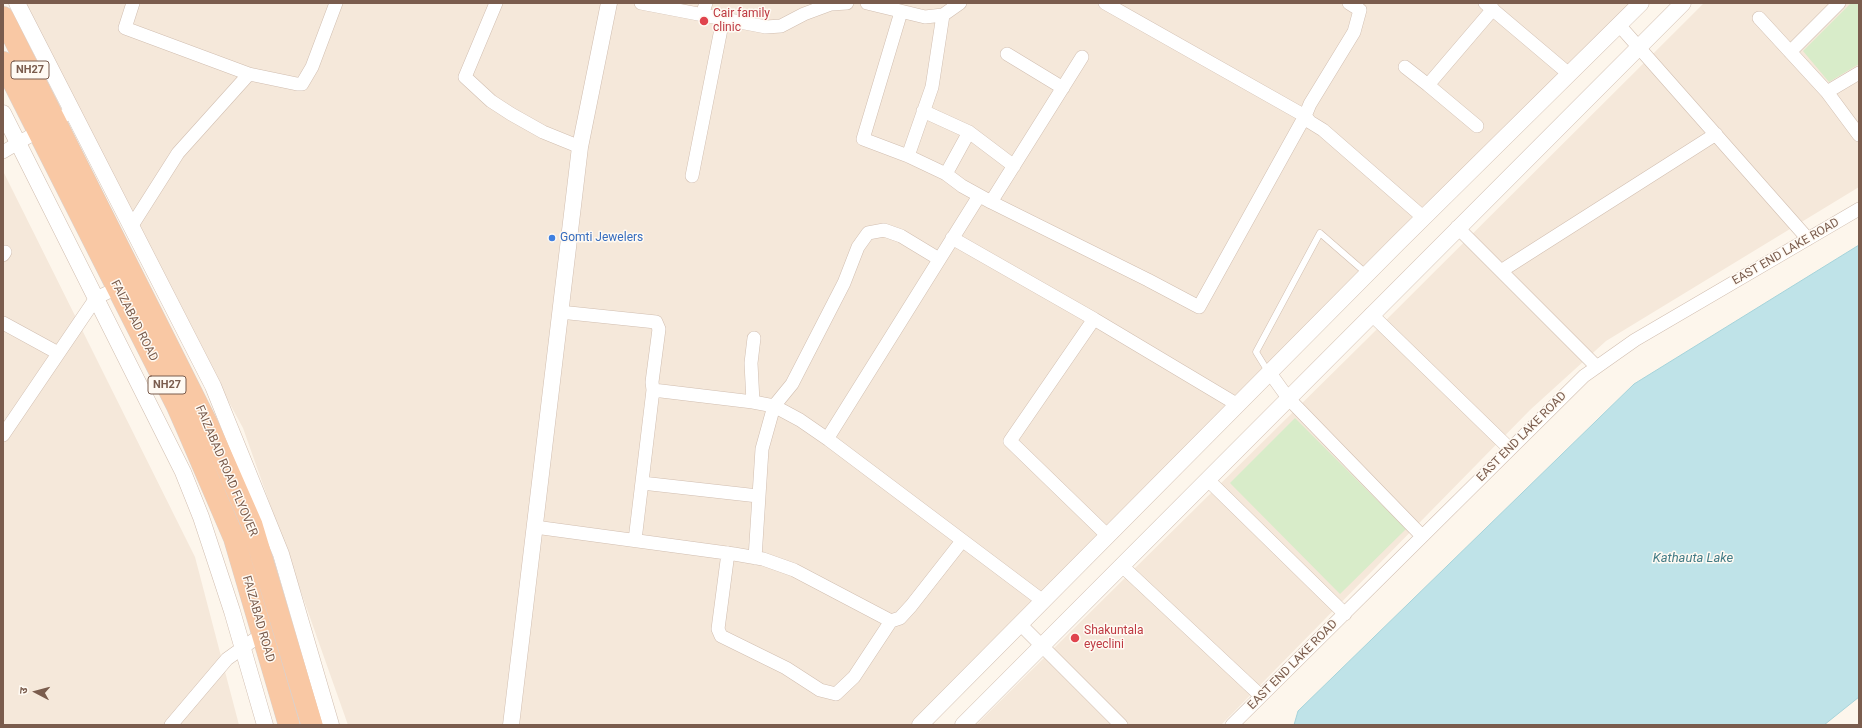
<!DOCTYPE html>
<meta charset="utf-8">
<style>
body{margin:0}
#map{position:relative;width:1862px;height:728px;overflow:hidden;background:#fdf6ec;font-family:Roboto,"Noto Sans Devanagari",sans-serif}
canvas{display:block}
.frame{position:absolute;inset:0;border:4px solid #7a5c4d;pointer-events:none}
.north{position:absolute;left:16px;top:672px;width:40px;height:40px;-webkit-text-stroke:3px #fffaf3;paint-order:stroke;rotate:276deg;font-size:11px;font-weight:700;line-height:16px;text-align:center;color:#7a5c4d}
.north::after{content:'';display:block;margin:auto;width:14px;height:18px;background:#7a5c4d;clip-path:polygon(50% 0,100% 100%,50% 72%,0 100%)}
</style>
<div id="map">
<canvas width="1862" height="728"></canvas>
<div class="frame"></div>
<div class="north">उ</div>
</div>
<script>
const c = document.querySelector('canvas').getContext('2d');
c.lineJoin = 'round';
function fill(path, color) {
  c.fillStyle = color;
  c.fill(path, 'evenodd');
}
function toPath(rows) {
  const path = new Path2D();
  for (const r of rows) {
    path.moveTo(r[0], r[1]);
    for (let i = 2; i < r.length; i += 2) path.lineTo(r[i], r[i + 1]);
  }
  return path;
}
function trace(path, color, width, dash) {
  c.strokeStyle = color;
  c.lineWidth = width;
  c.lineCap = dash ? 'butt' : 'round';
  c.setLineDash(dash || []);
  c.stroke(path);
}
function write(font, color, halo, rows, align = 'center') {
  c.font = font + ' Roboto,sans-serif';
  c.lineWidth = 3;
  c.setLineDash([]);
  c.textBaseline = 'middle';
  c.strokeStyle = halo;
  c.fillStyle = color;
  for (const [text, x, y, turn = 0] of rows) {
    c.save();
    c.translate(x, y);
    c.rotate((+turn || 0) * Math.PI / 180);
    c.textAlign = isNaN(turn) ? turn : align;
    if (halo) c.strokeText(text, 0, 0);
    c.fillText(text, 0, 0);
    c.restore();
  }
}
const residential = toPath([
 [12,3,1632,3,911,725,348,725,243,428],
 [1704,3,1859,3,1859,187,1606,341,1530,410,1221,725,976,725,1364,342],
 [3,171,195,557,239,725,3,725]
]);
const green = toPath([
 [1851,3,1859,3,1859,64,1829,82,1803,51],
 [1295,418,1406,529,1340,594,1230,483]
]);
const water = toPath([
 [1859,245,1859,697,1824,725,1294,725,1298,711,1634,384,1859,245]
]);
const service = toPath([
 [1269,373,1256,352,1320,233,1366,273]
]);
const minor = toPath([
 [496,3,465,77,491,101,511,114,543,132,580,147],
 [641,3,766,27,781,26,804,14,831,4,847,3],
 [867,3,925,17,943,15,960,3],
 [1349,3,1360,10,1354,32,1310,104,1305,116,1310,122,1323,130,1424,218],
 [1485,3,1569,74],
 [901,12,863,139,908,156,946,174,962,186,991,202,1082,57],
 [702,15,706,3],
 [1759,18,1827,92,1859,135],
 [1619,25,1808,239],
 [1790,52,1839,3],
 [1007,54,1063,88],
 [1405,67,1428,85],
 [249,74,297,84,302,84,312,67,336,3],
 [1827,92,1859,73],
 [923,111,969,132,1014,166],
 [1477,126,1428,85,1493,9],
 [3,152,72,111],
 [908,156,932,87,943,15],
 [946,174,969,132],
 [692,176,723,19],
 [979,196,829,436,829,440,1043,601],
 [991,202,1148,280,1199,307,1305,116,1105,3],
 [131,227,178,153,249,74,125,28,133,3],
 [1457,227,1597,367],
 [952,238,1094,319,1010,441,1108,536],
 [3,255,5,252],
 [1501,271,1716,134],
 [560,312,656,322,659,329,652,382,653,390,753,402,774,406,800,420,829,440],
 [1371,314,1510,449],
 [1094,319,1238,405],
 [3,323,58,353],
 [1270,373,1288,398,1422,536],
 [753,402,751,363,754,338],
 [3,435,96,298,117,288],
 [1207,479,1345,614],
 [642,483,758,496],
 [535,527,734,554,763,559,794,570,891,621,900,618,911,606,962,541],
 [635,540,653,390],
 [728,553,718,629,721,636,786,668,820,690,836,694,854,677,891,621],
 [755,558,762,449,774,406,792,384,844,283,858,247,868,233,884,230,901,236,939,259],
 [1121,565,1261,696],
 [1020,624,1121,725],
 [171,725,227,659,262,634],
 [1232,725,1584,376,1635,340,1859,209]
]);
const tertiary = toPath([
 [17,3,213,386,281,554,331,725],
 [3,113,183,472,201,517,232,611,265,725],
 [511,725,580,147,609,3],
 [920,725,1397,244,1641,3],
 [963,725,1683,3]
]);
const trunk = toPath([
 [3,17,209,427,252,525,312,725],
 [3,62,177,406,188,431,234,538,289,725]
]);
const markers = [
 [704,21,5,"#e0444e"],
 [552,238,4,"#3f7fe0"],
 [1075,638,5,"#e0444e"]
];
const shields = [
 [30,70,38],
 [167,385,38]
];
const shieldNames = [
 ["NH27",30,70],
 ["NH27",167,385]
];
const healthNames = [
 ["Cair family",713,14],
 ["clinic",713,28],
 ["Shakuntala",1084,631],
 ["eyeclini",1084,645]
];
const shopNames = [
 ["Gomti Jewelers",560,238]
];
const streetNames = [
 ["EAST END LAKE ROAD",1786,252,-30],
 ["FAIZABAD ROAD",134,321,63],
 ["EAST END LAKE ROAD",1522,437,-45],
 ["FAIZABAD ROAD FLYOVER",226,471,67],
 ["FAIZABAD ROAD",258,619,74],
 ["EAST END LAKE ROAD",1293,665,-45]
];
const waterNames = [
 ["Kathauta Lake",1693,559]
];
fill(residential, '#f5e8da');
fill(green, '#d8ecc9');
fill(water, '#bfe3e8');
trace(water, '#a5d3da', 1);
trace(service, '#d1beb0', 7);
trace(minor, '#d1beb0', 14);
trace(tertiary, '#d1beb0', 17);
trace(trunk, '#dad1cd', 22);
trace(service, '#fff', 6);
trace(minor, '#fff', 13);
trace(tertiary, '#fff', 16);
trace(trunk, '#f9c8a4', 21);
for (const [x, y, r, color] of markers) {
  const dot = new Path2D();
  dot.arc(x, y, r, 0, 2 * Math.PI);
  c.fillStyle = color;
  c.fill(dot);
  trace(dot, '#fffaf3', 1.5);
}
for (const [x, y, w] of shields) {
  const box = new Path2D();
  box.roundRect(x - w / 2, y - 9, w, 18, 3);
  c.fillStyle = '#fffaf3';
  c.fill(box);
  trace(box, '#7a5c4d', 1);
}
write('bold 11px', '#7a5c4d', null, shieldNames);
write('12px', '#be3a42', '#fffaf3', healthNames, 'left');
write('12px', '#366cbe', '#fffaf3', shopNames, 'left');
write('12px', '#7a5c4d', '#fffaf3', streetNames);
write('italic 13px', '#437c86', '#fffaf3', waterNames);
</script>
